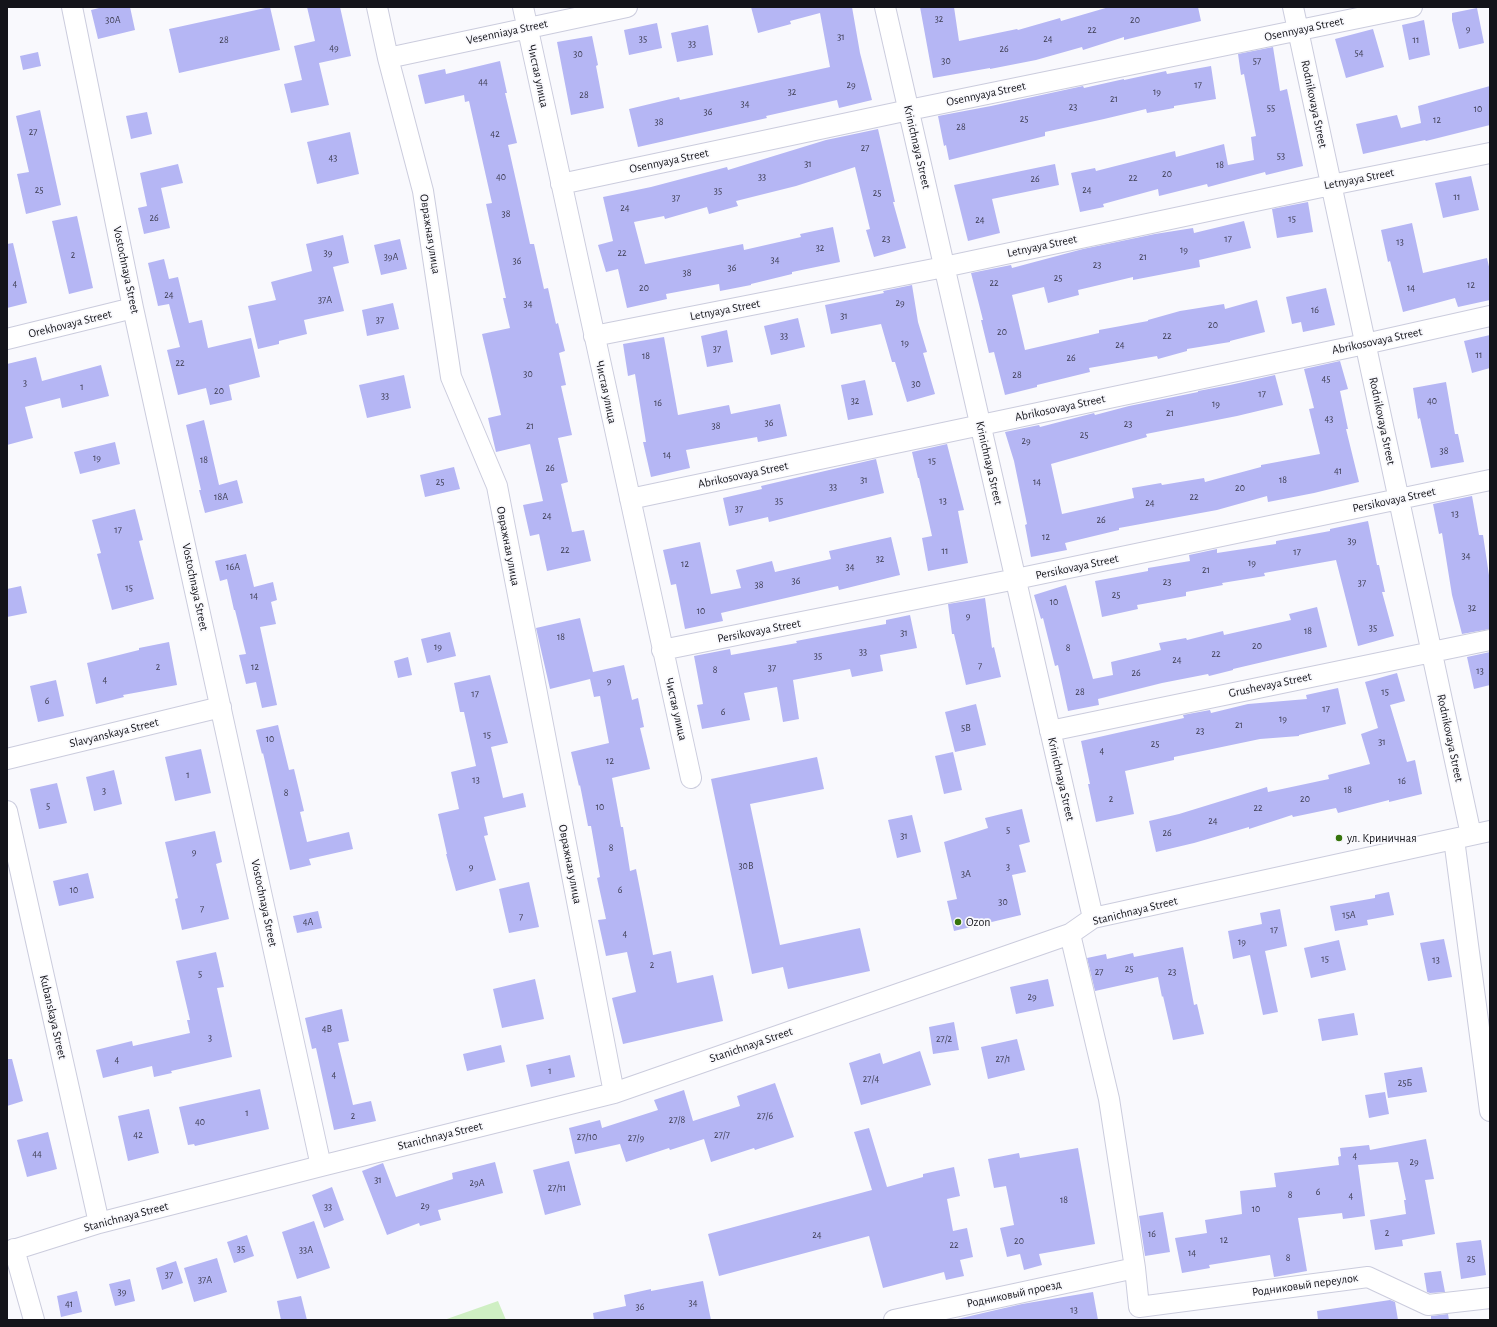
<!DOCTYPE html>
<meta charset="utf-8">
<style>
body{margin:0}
#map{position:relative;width:1497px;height:1327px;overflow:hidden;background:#f9f9fd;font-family:"Alegreya Sans",sans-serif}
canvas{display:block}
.frame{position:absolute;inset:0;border:8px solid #14141a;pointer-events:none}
</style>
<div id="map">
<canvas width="1497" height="1327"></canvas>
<div class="frame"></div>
</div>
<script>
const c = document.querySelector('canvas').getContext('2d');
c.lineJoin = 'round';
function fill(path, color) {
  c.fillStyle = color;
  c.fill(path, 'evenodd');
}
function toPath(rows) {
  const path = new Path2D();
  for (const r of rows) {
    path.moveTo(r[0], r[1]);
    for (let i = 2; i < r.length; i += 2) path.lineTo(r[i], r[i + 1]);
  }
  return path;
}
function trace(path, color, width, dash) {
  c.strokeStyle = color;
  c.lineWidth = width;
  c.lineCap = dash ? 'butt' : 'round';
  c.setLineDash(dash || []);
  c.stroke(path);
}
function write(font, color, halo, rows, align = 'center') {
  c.font = font + ' "Alegreya Sans",sans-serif';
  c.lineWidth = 3.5;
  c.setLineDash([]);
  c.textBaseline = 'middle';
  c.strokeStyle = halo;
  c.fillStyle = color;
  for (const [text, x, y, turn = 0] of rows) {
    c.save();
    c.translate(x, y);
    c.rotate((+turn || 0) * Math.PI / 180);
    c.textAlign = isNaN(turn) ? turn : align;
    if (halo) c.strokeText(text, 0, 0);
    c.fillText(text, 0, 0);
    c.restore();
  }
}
const green = toPath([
 [498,1301,506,1320,444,1320]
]);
const building = toPath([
 [103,7,130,7,135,30,98,39,91,10],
 [270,7,280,50,179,73,169,29],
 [307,7,340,7,351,56,319,63,329,105,291,113,284,84,302,80,294,46,315,41],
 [751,7,852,7,860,53,872,100,839,108,837,100,766,116,767,118,638,147,629,109,679,97,680,100,830,67,820,13,790,21,791,24,758,33],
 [920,7,954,7,959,41,1017,29,1018,30,1060,18,1061,21,1109,7,1198,7,1201,21,1124,40,1124,37,1083,50,1082,47,1036,60,990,69,990,68,933,78],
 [1477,8,1484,43,1459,49,1452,20,1452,13],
 [1424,20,1430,55,1409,60,1402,25],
 [657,23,662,48,629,55,624,30],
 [708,25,713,55,677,62,671,33],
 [1373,29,1384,67,1346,78,1335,39],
 [592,36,598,65,596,66,604,108,571,115,557,42],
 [1273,47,1280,91,1287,89,1303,166,1266,175,1265,172,1208,187,1207,184,1159,196,1158,189,1103,204,1104,207,1080,212,1071,173,1095,168,1096,171,1175,151,1176,157,1224,144,1228,165,1254,160,1251,137,1256,136,1244,74,1241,75,1238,54],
 [38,52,41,66,23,70,20,56],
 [500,61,507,93,505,93,517,143,508,145,517,185,530,244,534,244,544,289,548,288,556,324,558,323,565,351,559,353,566,385,561,386,572,435,558,438,568,482,561,484,572,532,584,530,591,561,547,571,539,534,530,536,523,505,543,501,530,444,496,452,488,418,501,415,482,334,510,328,503,298,506,298,486,204,492,203,469,101,465,102,464,95,425,104,418,75,445,69,446,74],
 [1211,66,1216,99,1174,106,1174,108,1147,113,1146,109,1104,119,1045,132,1045,136,949,160,946,145,944,146,938,116,991,106,1083,86,1084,88,1124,79,1124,80,1166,71,1167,74],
 [1490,86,1490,125,1426,141,1425,140,1363,154,1356,124,1397,115,1401,128,1421,123,1418,106],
 [40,110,61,205,26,214,17,174,29,172,16,116],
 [147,112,152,134,131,139,126,116],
 [878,129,895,202,893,202,906,248,874,257,866,230,870,229,855,167,796,186,736,201,738,206,709,214,707,207,665,219,664,216,634,222,645,264,743,244,744,250,801,237,800,234,833,227,840,262,792,272,792,274,751,284,751,285,720,291,719,284,666,294,667,299,627,308,618,269,606,272,598,245,613,241,603,197,651,187,727,167,728,170,826,140],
 [350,132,359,174,317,184,307,142],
 [178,164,183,183,161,188,170,228,144,234,138,208,147,206,140,173],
 [1055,164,1059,185,992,199,1000,233,968,241,954,185],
 [1471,176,1479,210,1443,218,1435,183],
 [1308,202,1313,232,1277,238,1272,209],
 [77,216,93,288,69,294,52,221],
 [1244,221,1251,248,1199,260,1200,267,1133,280,1133,277,1078,290,1079,295,1048,303,1044,287,1012,295,1025,350,1099,333,1099,330,1148,321,1148,320,1180,311,1224,304,1225,309,1257,300,1265,332,1230,341,1230,342,1187,349,1187,351,1158,359,1157,356,1089,368,1090,372,1037,385,1037,387,1005,395,994,352,989,353,981,320,983,320,971,273,1011,265,1012,268,1083,249,1155,234,1193,228,1194,233],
 [1412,223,1423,273,1487,258,1490,271,1490,300,1458,307,1455,298,1403,312,1390,261,1388,262,1381,230],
 [343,235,349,263,333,267,344,311,304,320,307,334,279,341,279,344,258,349,248,306,276,300,271,282,312,271,306,244],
 [400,239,407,269,381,275,374,245],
 [13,243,27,303,7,308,7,244],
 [164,259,169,279,178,277,189,323,202,320,208,348,251,338,260,377,229,385,232,400,210,405,206,388,178,395,167,350,180,347,169,304,158,306,148,263],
 [912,285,918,322,927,352,923,353,935,394,907,402,895,362,892,362,881,324,831,334,825,305,884,293,883,291],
 [1326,288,1335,325,1303,332,1301,322,1292,324,1286,297],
 [393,303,399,329,367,336,362,310],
 [798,318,805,347,771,355,764,326],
 [727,330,733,362,707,367,701,336],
 [1490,335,1490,368,1472,373,1464,341],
 [664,337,678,415,729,405,731,414,780,404,787,436,758,442,757,437,686,450,690,468,651,477,643,442,646,442,635,374,628,376,623,344],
 [36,357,42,381,101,365,109,396,62,408,60,398,25,407,33,438,7,445,7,364],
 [1340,361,1348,389,1340,391,1348,429,1346,429,1359,482,1314,493,1268,502,1267,496,1217,510,1119,528,1119,530,1065,543,1067,550,1031,557,1025,525,1027,524,1014,461,1005,432,1039,425,1040,427,1094,413,1095,415,1129,406,1198,392,1198,391,1230,385,1275,375,1283,405,1237,416,1146,434,1147,437,1051,464,1062,514,1134,498,1132,488,1161,483,1162,485,1204,478,1205,482,1261,467,1261,465,1320,454,1309,409,1314,408,1304,369],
 [404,375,411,408,367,418,359,385],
 [865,380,873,415,848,420,841,385],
 [1446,382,1455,434,1458,434,1464,462,1431,468,1420,418,1418,419,1413,388],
 [204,420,219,485,237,480,243,503,205,513,199,490,201,490,186,425],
 [115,442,120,464,80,474,74,452],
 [947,444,964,510,958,511,968,563,928,571,922,538,932,536,919,478,918,478,912,452],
 [876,459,884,493,769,522,768,517,729,526,723,498,762,489,761,486],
 [454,467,460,489,425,497,420,475],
 [1472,496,1479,535,1483,535,1490,582,1490,629,1462,634,1452,595,1442,533,1439,534,1433,504],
 [135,509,143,540,139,541,154,599,112,610,97,554,101,553,92,520],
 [1368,521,1377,565,1379,565,1385,592,1382,592,1394,636,1358,646,1336,560,1264,573,1265,576,1222,583,1223,585,1186,592,1186,596,1137,605,1138,609,1102,617,1095,581,1148,571,1148,568,1190,561,1189,555,1217,549,1217,553,1276,544,1276,541,1330,531,1330,529],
 [891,537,900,575,839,590,838,586,721,613,723,621,685,629,676,584,671,585,663,550,700,542,711,594,741,588,736,570,772,561,775,572,831,559,829,551],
 [246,554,254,587,273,582,277,600,271,602,276,624,260,627,277,705,262,708,256,682,246,684,239,655,246,654,235,610,234,610,227,579,220,581,215,561],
 [1066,585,1093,679,1113,675,1111,662,1161,650,1159,643,1186,638,1187,640,1223,631,1224,635,1291,620,1289,614,1317,607,1327,647,1233,669,1233,670,1209,676,1208,674,1162,683,1098,699,1099,705,1068,711,1058,665,1055,666,1043,618,1041,619,1034,595],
 [21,586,27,613,7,617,7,589],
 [985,598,992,648,994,647,1001,677,966,685,954,634,952,634,948,604],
 [910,615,917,648,880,655,883,671,852,677,850,669,793,680,799,719,783,722,777,687,744,693,750,720,702,729,697,705,703,704,694,656,730,649,731,655,797,643,796,641,886,624,886,620],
 [580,618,593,672,624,665,632,700,638,698,644,727,640,728,650,769,612,778,621,827,623,827,630,871,636,869,653,955,671,951,677,983,713,975,723,1021,623,1044,612,998,636,992,627,952,606,956,598,920,606,919,597,878,600,877,591,826,588,826,580,785,579,786,571,752,609,743,600,696,594,697,590,679,550,689,536,628],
 [450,632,456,656,427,663,421,639],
 [169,642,177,685,123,695,124,697,96,704,87,663,139,650,139,648],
 [1490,652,1490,685,1474,689,1467,657],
 [408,657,412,675,398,678,394,661],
 [1397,673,1405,701,1390,705,1407,762,1415,760,1422,794,1389,802,1389,800,1338,813,1336,808,1293,817,1292,815,1249,829,1249,827,1194,843,1156,852,1149,821,1179,814,1267,787,1268,792,1329,779,1328,775,1370,764,1361,734,1378,728,1365,682],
 [490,675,508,743,491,747,503,798,523,793,526,807,484,817,488,835,484,836,496,880,456,891,446,854,447,854,438,814,459,809,451,772,476,766,464,712,460,712,454,683],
 [56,680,64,716,38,722,30,686],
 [1338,688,1346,724,1299,735,1299,736,1260,739,1174,757,1174,760,1125,771,1134,814,1096,822,1088,784,1090,784,1081,741,1184,718,1183,715,1210,710,1211,713,1248,704,1307,699,1306,695],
 [976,704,986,745,955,752,945,712],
 [278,725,289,770,294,769,304,811,300,812,307,842,349,832,353,849,309,859,311,865,290,870,263,753,262,754,256,730],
 [201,749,211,793,175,801,165,757],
 [953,752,962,790,944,794,935,756],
 [817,757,824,789,750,804,780,945,860,928,870,971,788,989,783,967,752,974,711,779],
 [114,770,122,804,94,811,86,777],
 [57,783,67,823,39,829,30,789],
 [1022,809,1030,842,1019,845,1026,872,1012,875,1021,915,954,931,947,901,957,899,944,842,988,828,985,818],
 [912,815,921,852,897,858,888,820],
 [215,831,222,862,216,864,229,919,182,930,175,899,178,898,165,842],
 [88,873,94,898,59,906,53,881],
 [529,882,539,927,509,933,499,889],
 [1389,892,1394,915,1367,920,1368,925,1335,931,1330,906,1375,898,1375,895],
 [1280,909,1287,946,1265,951,1278,1012,1263,1015,1250,955,1233,959,1228,931,1262,924,1260,913],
 [318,911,322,928,297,933,293,916],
 [1444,939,1452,977,1428,981,1420,943],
 [1339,940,1346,970,1311,978,1304,948],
 [1183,947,1194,1005,1197,1004,1204,1034,1173,1040,1163,996,1162,997,1158,977,1095,991,1087,958,1106,954,1107,959,1133,953,1134,957],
 [216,952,224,987,217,988,232,1057,171,1071,172,1073,154,1077,152,1066,103,1078,96,1050,132,1041,133,1046,190,1033,187,1020,190,1020,176,961],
 [535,979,544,1019,502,1028,493,989],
 [1048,979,1054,1006,1016,1014,1010,987],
 [342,1009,349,1041,338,1043,353,1105,371,1101,376,1121,334,1130,316,1048,312,1049,305,1018],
 [1354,1013,1358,1035,1322,1041,1318,1019],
 [954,1022,959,1050,933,1054,929,1027],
 [1017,1039,1025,1070,988,1079,981,1047],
 [501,1045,505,1062,467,1071,463,1054],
 [920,1051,931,1085,861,1105,849,1063,880,1053,883,1064],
 [570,1055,575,1077,531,1087,526,1065],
 [7,1059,12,1059,23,1101,7,1106],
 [1422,1067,1427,1092,1388,1098,1384,1073],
 [775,1083,794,1137,755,1150,754,1148,711,1162,704,1139,670,1150,669,1148,626,1162,620,1144,575,1154,569,1128,600,1120,602,1128,658,1110,654,1100,684,1090,693,1121,740,1106,737,1096],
 [260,1089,269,1129,195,1146,194,1144,188,1145,179,1107],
 [1385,1092,1389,1114,1369,1118,1365,1095],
 [149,1109,159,1153,128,1161,118,1116],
 [869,1128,887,1187,923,1177,923,1174,954,1167,960,1196,947,1199,953,1231,967,1228,973,1257,960,1260,964,1276,946,1280,944,1272,883,1288,869,1236,719,1276,708,1234,872,1190,854,1132],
 [48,1132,57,1169,27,1177,17,1140],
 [1426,1139,1434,1179,1425,1180,1435,1234,1402,1240,1403,1246,1375,1250,1370,1220,1406,1214,1404,1200,1406,1200,1398,1162,1358,1165,1365,1216,1343,1219,1342,1213,1298,1218,1307,1271,1274,1277,1270,1255,1209,1265,1210,1268,1182,1273,1175,1238,1207,1233,1205,1220,1242,1214,1240,1191,1276,1187,1274,1173,1339,1165,1338,1157,1341,1156,1340,1148,1369,1145,1370,1150],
 [1078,1148,1095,1244,1039,1254,1042,1265,1024,1270,1020,1254,1007,1257,1000,1228,1014,1225,1006,1186,994,1188,988,1159,1019,1153,1020,1158],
 [569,1161,581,1205,545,1215,533,1170],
 [495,1162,503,1193,438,1210,441,1220,420,1226,419,1223,387,1235,362,1171,383,1163,396,1197,453,1179,452,1173],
 [332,1187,344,1220,324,1228,312,1195],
 [1163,1212,1170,1252,1145,1256,1139,1216],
 [314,1221,330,1268,297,1279,282,1232],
 [247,1235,254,1256,234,1263,227,1242],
 [1481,1240,1486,1275,1461,1279,1456,1243],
 [217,1258,227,1292,194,1302,184,1268],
 [176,1261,183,1283,162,1290,156,1268],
 [1441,1271,1445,1292,1430,1293,1427,1292,1424,1273],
 [130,1279,135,1301,115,1306,109,1284],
 [703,1281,711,1320,594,1320,593,1313,626,1306,624,1295,651,1289,651,1291],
 [77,1291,82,1312,61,1317,57,1296],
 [1093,1292,1098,1320,953,1320,1022,1304],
 [301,1296,307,1320,281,1320,277,1301],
 [1390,1300,1395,1302,1398,1320,1318,1320,1317,1311],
 [1448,1314,1449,1320,1431,1320,1431,1316]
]);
const street = toPath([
 [72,7,133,308,321,1166],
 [377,7,388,58,423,191,451,377,497,486,614,1093],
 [523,7,691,778],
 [885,7,1093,918],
 [1293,7,1471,835],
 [388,58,627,7],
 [561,184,909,110,1412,7],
 [594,336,944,267,1331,185,1490,153],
 [7,339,133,308],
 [630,499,1365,344,1490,316],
 [662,650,1016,579,1490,480],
 [1050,731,1490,640],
 [7,759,221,707],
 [7,811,99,1223],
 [1454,839,1490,1111],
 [1070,934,1109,1099,1135,1268,1139,1307,1368,1277,1428,1305,1490,1298],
 [14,1249,34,1320],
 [7,1252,99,1223,321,1166,614,1093,1070,934,1093,918,1490,831],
 [894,1320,1135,1268]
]);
const markers = [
 [1339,838,4,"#36740c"],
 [958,922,4,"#36740c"]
];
const numberNames = [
 ["32",939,19],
 ["30А",113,20],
 ["20",1135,20],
 ["9",1468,29],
 ["22",1092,30],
 ["31",841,37],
 ["35",643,39],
 ["24",1048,39],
 ["28",224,40],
 ["11",1416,40],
 ["33",692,44],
 ["49",334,48],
 ["26",1004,49],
 ["54",1359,53],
 ["30",578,54],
 ["30",946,61],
 ["57",1257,61],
 ["44",483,82],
 ["29",851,85],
 ["17",1198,85],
 ["32",792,92],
 ["19",1157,92],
 ["28",584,95],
 ["21",1114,99],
 ["34",745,104],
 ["23",1073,107],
 ["55",1271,108],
 ["10",1478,109],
 ["36",708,112],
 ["25",1024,119],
 ["12",1437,120],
 ["38",659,122],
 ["28",961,127],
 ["27",33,132],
 ["42",495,134],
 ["27",865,148],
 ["53",1281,156],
 ["43",333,158],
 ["31",808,164],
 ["18",1220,165],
 ["20",1167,174],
 ["40",501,177],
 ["33",762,177],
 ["22",1133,178],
 ["26",1035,179],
 ["25",39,190],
 ["24",1087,190],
 ["35",718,191],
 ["25",877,193],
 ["11",1457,197],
 ["37",676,198],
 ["24",625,208],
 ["38",506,214],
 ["26",154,218],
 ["15",1292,219],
 ["24",980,220],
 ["23",886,239],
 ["17",1228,239],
 ["13",1400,242],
 ["32",820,248],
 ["19",1184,250],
 ["39",328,253],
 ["22",622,253],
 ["2",73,255],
 ["39А",391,257],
 ["21",1143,257],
 ["34",775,260],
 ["36",517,261],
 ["23",1097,265],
 ["36",732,268],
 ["38",687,273],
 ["25",1058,278],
 ["22",994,283],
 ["4",15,284],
 ["12",1471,285],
 ["20",644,288],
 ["14",1411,288],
 ["24",169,295],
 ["37А",325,300],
 ["29",900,303],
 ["34",528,304],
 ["16",1315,310],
 ["31",844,316],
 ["37",380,320],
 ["20",1213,325],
 ["20",1002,332],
 ["33",784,336],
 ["22",1167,336],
 ["19",905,343],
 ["24",1120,345],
 ["37",717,349],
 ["11",1479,355],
 ["18",646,356],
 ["26",1071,358],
 ["22",180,363],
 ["30",528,374],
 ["28",1017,375],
 ["45",1326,379],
 ["3",25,383],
 ["30",916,384],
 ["1",82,387],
 ["20",219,391],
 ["17",1262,394],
 ["33",385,396],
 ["32",855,401],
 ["40",1432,401],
 ["16",658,403],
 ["19",1216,404],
 ["21",1170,413],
 ["43",1329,419],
 ["36",769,423],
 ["23",1128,424],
 ["21",530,426],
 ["38",716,426],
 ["25",1084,435],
 ["29",1026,441],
 ["38",1444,451],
 ["14",667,455],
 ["19",97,458],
 ["18",204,460],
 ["15",932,461],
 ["26",550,468],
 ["41",1338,471],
 ["31",864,480],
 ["18",1283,480],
 ["25",440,482],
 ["14",1037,482],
 ["33",833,487],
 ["20",1240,488],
 ["18А",221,497],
 ["22",1194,497],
 ["35",779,501],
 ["13",943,501],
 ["24",1150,503],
 ["37",739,509],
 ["13",1455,514],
 ["24",547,516],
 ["26",1101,520],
 ["17",118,530],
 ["12",1046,537],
 ["39",1352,541],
 ["22",565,550],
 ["11",945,551],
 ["17",1297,552],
 ["34",1466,556],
 ["32",880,559],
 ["19",1252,563],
 ["12",685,564],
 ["16А",233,567],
 ["34",850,567],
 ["21",1206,570],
 ["36",796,581],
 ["23",1167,582],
 ["37",1362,583],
 ["38",759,585],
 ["15",129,588],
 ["25",1116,595],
 ["14",254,596],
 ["10",1054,602],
 ["32",1472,608],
 ["10",701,611],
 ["9",968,616],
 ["35",1373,628],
 ["18",1308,631],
 ["31",904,633],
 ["18",561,637],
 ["20",1257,646],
 ["19",438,647],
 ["8",1068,648],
 ["33",863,652],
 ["22",1216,654],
 ["35",818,656],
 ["24",1177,660],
 ["7",980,666],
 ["2",158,667],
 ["12",255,667],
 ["37",772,668],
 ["8",715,670],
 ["13",1480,671],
 ["26",1136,673],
 ["4",105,680],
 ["9",609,681],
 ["28",1080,692],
 ["15",1385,692],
 ["17",475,694],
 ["6",47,701],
 ["17",1326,709],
 ["6",723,712],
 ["19",1283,719],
 ["21",1239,725],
 ["5В",966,728],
 ["23",1200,731],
 ["15",487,735],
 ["10",270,739],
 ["31",1382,742],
 ["25",1155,744],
 ["4",1102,751],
 ["12",610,761],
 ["1",188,775],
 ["13",476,780],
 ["16",1402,781],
 ["18",1348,790],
 ["3",104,791],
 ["8",286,793],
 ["2",1111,799],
 ["20",1305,799],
 ["5",48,806],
 ["10",600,807],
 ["22",1258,808],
 ["24",1213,821],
 ["5",1008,830],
 ["26",1167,833],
 ["31",904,836],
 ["8",611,848],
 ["9",194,852],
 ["30В",746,866],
 ["9",471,867],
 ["3",1008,867],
 ["3А",966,874],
 ["10",74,890],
 ["6",620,890],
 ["30",1003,902],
 ["7",202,909],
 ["15А",1349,915],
 ["7",521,917],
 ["4А",308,922],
 ["17",1274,930],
 ["4",625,934],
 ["19",1242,942],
 ["15",1325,959],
 ["13",1436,960],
 ["2",652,965],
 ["25",1129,969],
 ["27",1099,972],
 ["23",1172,972],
 ["5",200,974],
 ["29",1032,997],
 ["4В",327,1029],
 ["3",210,1038],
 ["27/2",944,1039],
 ["27/1",1003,1059],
 ["4",117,1060],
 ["1",550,1071],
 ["4",334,1075],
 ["27/4",871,1079],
 ["25Б",1405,1083],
 ["1",247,1113],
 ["2",353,1116],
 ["27/6",765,1116],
 ["27/8",677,1120],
 ["40",200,1122],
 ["42",138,1135],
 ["27/7",722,1135],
 ["27/10",587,1137],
 ["27/9",636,1138],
 ["44",37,1154],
 ["4",1355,1156],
 ["29",1414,1162],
 ["31",378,1180],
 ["29А",477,1183],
 ["27/11",557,1188],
 ["6",1318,1192],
 ["8",1290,1195],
 ["4",1351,1196],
 ["18",1064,1200],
 ["29",425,1206],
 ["33",328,1207],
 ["10",1256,1209],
 ["2",1387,1233],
 ["16",1152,1234],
 ["24",817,1235],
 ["12",1224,1240],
 ["20",1019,1241],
 ["22",954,1245],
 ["35",241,1249],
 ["33А",306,1250],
 ["14",1192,1253],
 ["8",1288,1258],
 ["25",1471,1259],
 ["37",169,1275],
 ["37А",205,1280],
 ["39",122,1292],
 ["34",693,1303],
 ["41",69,1304],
 ["36",640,1307],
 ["13",1074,1310]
];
const streetNames = [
 ["Osennyaya Street",1304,29,-12],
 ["Vesenniaya Street",507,32,-12],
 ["Чистая улица",538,76,78],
 ["Osennyaya Street",986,94,-12],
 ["Rodnikovaya Street",1314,104,78],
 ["Krinichnaya Street",917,147,77],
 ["Osennyaya Street",669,161,-12],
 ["Letnyaya Street",1359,179,-11],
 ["Овражная улица",430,234,81],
 ["Letnyaya Street",1042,246,-12],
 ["Vostochnaya Street",126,270,78],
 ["Letnyaya Street",725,310,-11],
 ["Orekhovaya Street",70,324,-14],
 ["Abrikosovaya Street",1377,341,-12],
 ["Чистая улица",606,392,78],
 ["Abrikosovaya Street",1060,408,-12],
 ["Rodnikovaya Street",1382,421,78],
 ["Krinichnaya Street",989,463,77],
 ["Abrikosovaya Street",743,475,-12],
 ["Persikovaya Street",1394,500,-12],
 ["Овражная улица",508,546,79],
 ["Persikovaya Street",1077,567,-12],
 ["Vostochnaya Street",195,587,78],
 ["Persikovaya Street",759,631,-11],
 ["Grushevaya Street",1270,685,-12],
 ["Чистая улица",676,709,77],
 ["Slavyanskaya Street",114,733,-14],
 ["Rodnikovaya Street",1450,738,78],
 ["Krinichnaya Street",1061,779,77],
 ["Овражная улица",570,864,79],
 ["Vostochnaya Street",264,903,78],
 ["Stanichnaya Street",1135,911,-14],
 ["Kubanskaya Street",53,1017,77],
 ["Stanichnaya Street",751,1045,-19],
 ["Stanichnaya Street",440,1136,-14],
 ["Stanichnaya Street",126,1217,-15],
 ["Родниковый переулок",1305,1285,-8],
 ["Родниковый проезд",1014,1294,-12]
];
const poiNames = [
 ["ул. Криничная",1347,838],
 ["Ozon",966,922]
];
fill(green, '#cfefc3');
fill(building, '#b5b6f4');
trace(street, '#cbccdd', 22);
trace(street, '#fff', 20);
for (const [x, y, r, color] of markers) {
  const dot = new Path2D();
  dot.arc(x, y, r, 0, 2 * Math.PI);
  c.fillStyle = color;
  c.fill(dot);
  trace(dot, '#f9f9fd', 1.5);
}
write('10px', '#3c3c50', null, numberNames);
write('12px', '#14141a', '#f9f9fd', streetNames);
write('12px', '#14141a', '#f9f9fd', poiNames, 'left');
</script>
